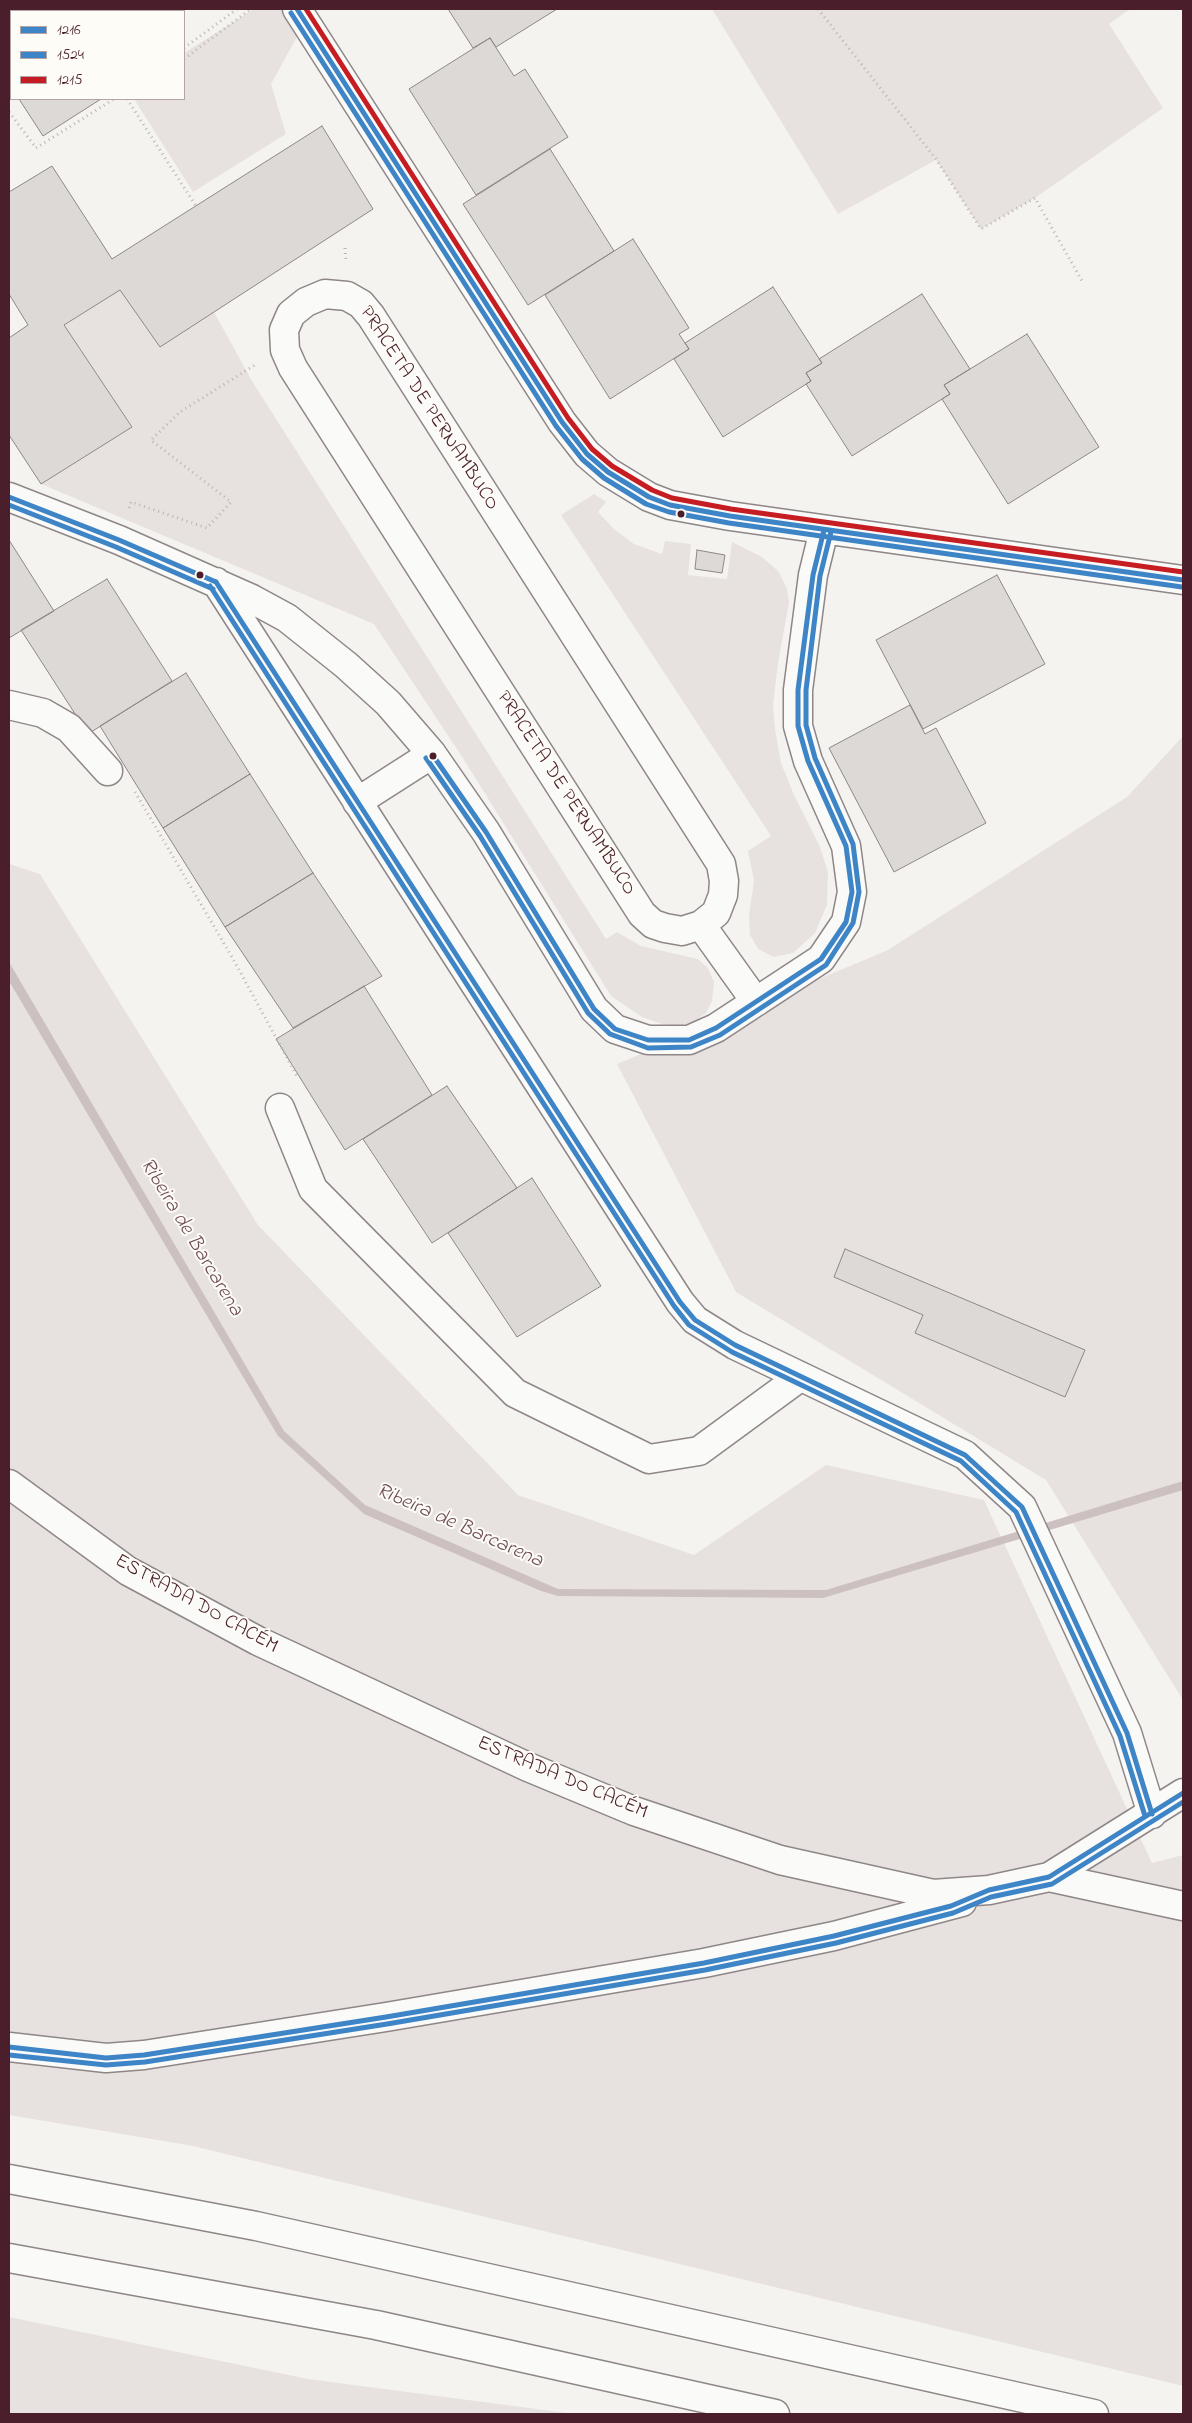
<!DOCTYPE html>
<meta charset="utf-8">
<style>
body{margin:0}
#map{position:relative;width:1192px;height:2423px;overflow:hidden;background:#f5f3f0;font-family:"Indie Flower",sans-serif}
canvas{display:block}
.frame{position:absolute;inset:0;border:10px solid #4a1f2b;pointer-events:none}
.legend{position:absolute;left:10px;top:10px;width:175px;height:90px;box-sizing:border-box;background:#fdfcf7;border:1px solid #b5a4a5;margin:0;padding:6px 9px;list-style:none;font-size:15px;color:#4a1f2b}
.legend li{display:flex;align-items:center;gap:10px;height:25px}
.legend b{width:25px;border:1px solid #b5a4a5}
</style>
<div id="map">
<canvas width="1192" height="2423"></canvas>
<div class="frame"></div>
<ul class="legend">
<li><b style="height:6px;background:#3d85c6"></b>1216</li>
<li><b style="height:6px;background:#3d85c6"></b>1524</li>
<li><b style="height:6px;background:#c61d23"></b>1215</li>
</ul>
</div>
<script>
const c = document.querySelector('canvas').getContext('2d');
c.lineJoin = 'round';
function fill(path, color) {
  c.fillStyle = color;
  c.fill(path, 'evenodd');
}
function toPath(rows) {
  const path = new Path2D();
  for (const r of rows) {
    path.moveTo(r[0], r[1]);
    for (let i = 2; i < r.length; i += 2) path.lineTo(r[i], r[i + 1]);
  }
  return path;
}
function trace(path, color, width, dash) {
  c.strokeStyle = color;
  c.lineWidth = width;
  c.lineCap = dash ? 'butt' : 'round';
  c.setLineDash(dash || []);
  c.stroke(path);
}
function write(font, color, halo, rows, align = 'center') {
  c.font = font + ' "Indie Flower",sans-serif';
  c.lineWidth = 4;
  c.setLineDash([]);
  c.textBaseline = 'middle';
  c.strokeStyle = halo;
  c.fillStyle = color;
  for (const [text, x, y, turn = 0] of rows) {
    c.save();
    c.translate(x, y);
    c.rotate((+turn || 0) * Math.PI / 180);
    c.textAlign = isNaN(turn) ? turn : align;
    if (halo) c.strokeText(text, 0, 0);
    c.fillText(text, 0, 0);
    c.restore();
  }
}
const green = toPath([
 [254,9,292,9,303,26,271,84,286,134,193,192,134,99,184,99,184,53],
 [712,9,1130,9,1109,24,1163,108,1035,198,981,229,936,160,838,214],
 [120,290,160,346,214,312,252,381,606,939,617,932,641,946,698,959,708,968,714,982,712,1001,706,1013,695,1021,679,1026,662,1024,642,1017,611,996,461,755,374,624,41,484,132,426,64,325],
 [594,494,606,502,598,512,615,530,634,544,662,554,665,541,691,544,688,575,727,579,732,542,762,557,779,572,787,589,789,603,778,663,773,706,775,729,781,763,794,795,820,847,828,872,827,905,815,933,793,953,774,957,758,949,750,935,749,915,754,881,748,851,771,836,561,515],
 [1183,736,1183,1700,1046,1480,736,1292,617,1064,888,950,1127,797],
 [9,864,40,874,258,1225,518,1495,694,1555,826,1465,984,1500,1152,1863,1183,1855,1183,2386,193,2146,9,2115],
 [9,2317,308,2379,575,2414,9,2414]
]);
const water = toPath([
 [9,962,284,1431,365,1505,558,1589,826,1590,1183,1481,1183,1490,823,1598,558,1596,541,1591,364,1514,278,1436,9,981]
]);
const building = toPath([
 [51,9,126,9,127,11,47,11,51,9],
 [448,9,557,9,496,47,490,38,473,48,448,9],
 [11,34,11,86,9,82,9,36,11,34],
 [490,38,514,76,525,69,568,137,476,195,409,89,490,38],
 [19,99,101,99,43,136,19,99],
 [322,126,373,209,160,347,120,290,64,325,132,427,41,484,9,435,9,338,28,325,9,294,9,192,52,166,112,259,322,126],
 [550,149,614,251,528,305,463,204,550,149],
 [633,239,689,328,679,334,689,349,610,399,545,295,633,239],
 [773,287,822,363,806,373,811,381,723,437,674,359,689,349,685,343,773,287],
 [922,294,970,369,944,385,950,394,852,456,806,384,811,381,806,373,822,363,819,359,922,294],
 [1027,334,1099,447,1008,504,942,399,950,394,944,385,1027,334],
 [9,540,54,611,9,638,9,540],
 [697,550,725,555,722,573,695,569,697,550],
 [997,575,1045,664,923,729,876,640,997,575],
 [107,579,172,681,88,734,21,630,107,579],
 [186,673,250,774,163,828,100,726,186,673],
 [910,705,925,734,936,728,986,823,894,872,829,748,910,705],
 [250,774,313,873,225,927,163,828,250,774],
 [313,873,382,976,293,1028,225,927,313,873],
 [364,986,432,1095,345,1150,276,1039,364,986],
 [447,1086,517,1188,432,1243,363,1139,447,1086],
 [532,1178,601,1286,517,1337,448,1233,532,1178],
 [845,1249,1085,1350,1065,1397,915,1333,923,1315,834,1277,845,1249]
]);
const path = toPath([
 [818,9,936,159,981,229,1035,198,1082,281],
 [184,48,237,9],
 [184,59,251,9],
 [127,99,196,206],
 [9,112,36,148,114,99],
 [345,248,346,262],
 [129,508,131,502,207,528,231,502,151,440,180,412,255,365],
 [135,792,232,957,298,1078]
]);
const minor = toPath([
 [297,9,562,422,587,454,608,472,649,497,670,505,730,516,1183,580],
 [325,294,347,296,361,304,371,316,721,864,724,881,723,895,716,913,701,925,682,931,665,928,653,924,642,914,293,368,285,350,284,330,291,314,306,302,325,294],
 [9,497,119,540,252,599,287,618,346,665,388,703,432,754,486,832,594,1009,615,1029,648,1040,689,1040,716,1028,821,959,846,922,852,892,846,846,808,761,798,726,798,690,813,575,824,530],
 [216,582,680,1302,695,1320,735,1345,965,1455,1022,1507,1127,1733,1152,1814],
 [9,705,43,713,69,728,108,771],
 [357,802,432,754],
 [701,925,756,1002],
 [280,1108,313,1189,515,1393,649,1459,699,1451,800,1377],
 [9,1484,128,1571,258,1641,528,1767,634,1811,780,1860,933,1894,989,1890,1049,1877,1183,1793],
 [1049,1877,1183,1906],
 [9,2047,106,2058,144,2055,386,2017,704,1963,834,1936,962,1902]
]);
const highway = toPath([
 [9,2179,256,2226,1094,2414],
 [9,2258,376,2325,775,2414]
]);
const bus1 = toPath([
 [297,9,562,422,587,454,608,472,649,497,670,505,730,516,1183,580],
 [9,497,119,540,216,582],
 [216,582,680,1302,695,1320,735,1345,965,1455,1022,1507,1127,1733,1152,1814],
 [432,754,486,832,594,1009,615,1029,648,1040,689,1040,716,1028,821,959,846,922,852,892,846,846,808,761,798,726,798,690,813,575,824,530],
 [9,2047,106,2058,144,2055,386,2017,704,1963,834,1936,951,1906,989,1890,1049,1877,1183,1793]
]);
const bus2 = toPath([
 [291,13,556,426,582,459,604,478,646,504,669,512,729,523,1182,587],
 [9,505,116,547,213,589],
 [210,586,674,1306,689,1325,732,1352,961,1461,1016,1512,1120,1736,1145,1816],
 [426,758,480,836,588,1013,610,1034,648,1048,691,1047,720,1035,826,965,853,923,859,892,853,844,815,758,806,725,806,690,820,576,831,532],
 [9,2055,106,2065,145,2062,387,2024,705,1970,836,1943,953,1913,991,1897,1052,1884,1183,1802]
]);
const bus3 = toPath([
 [306,9,568,418,592,449,612,466,652,490,672,498,731,509,1183,572]
]);
const markers = [
 [681,514,4.5,"#4a1f2b"],
 [200,575,4.5,"#4a1f2b"],
 [433,756,4.5,"#4a1f2b"]
];
const streetNames = [
 ["PRACETA DE PERNAMBUCO",428,409,57],
 ["PRACETA DE PERNAMBUCO",565,794,57],
 ["ESTRADA DO CACÉM",196,1605,29],
 ["ESTRADA DO CACÉM",562,1779,23]
];
const waterNames = [
 ["Ribeira de Barcarena",190,1238,59],
 ["Ribeira de Barcarena",459,1527,24]
];
fill(green, '#e7e2e0');
fill(water, '#ccc1c0');
fill(building, '#dcd9d7');
trace(building, '#8f8687', 1);
trace(minor, '#8f8687', 31);
trace(highway, '#8f8687', 31);
trace(path, '#bab5b4', 3, [1, 4]);
trace(minor, '#fafaf8', 28);
trace(highway, '#fafaf8', 28);
trace(bus1, '#3d85c6', 5);
trace(bus2, '#3d85c6', 5);
trace(bus3, '#c61d23', 5);
for (const [x, y, r, color] of markers) {
  const dot = new Path2D();
  dot.arc(x, y, r, 0, 2 * Math.PI);
  c.fillStyle = color;
  c.fill(dot);
  trace(dot, '#fdfcf7', 2);
}
write('20px', '#4a1f2b', '#fdfcf7', streetNames);
write('italic 21px', '#725058', '#fdfcf7', waterNames);
</script>
